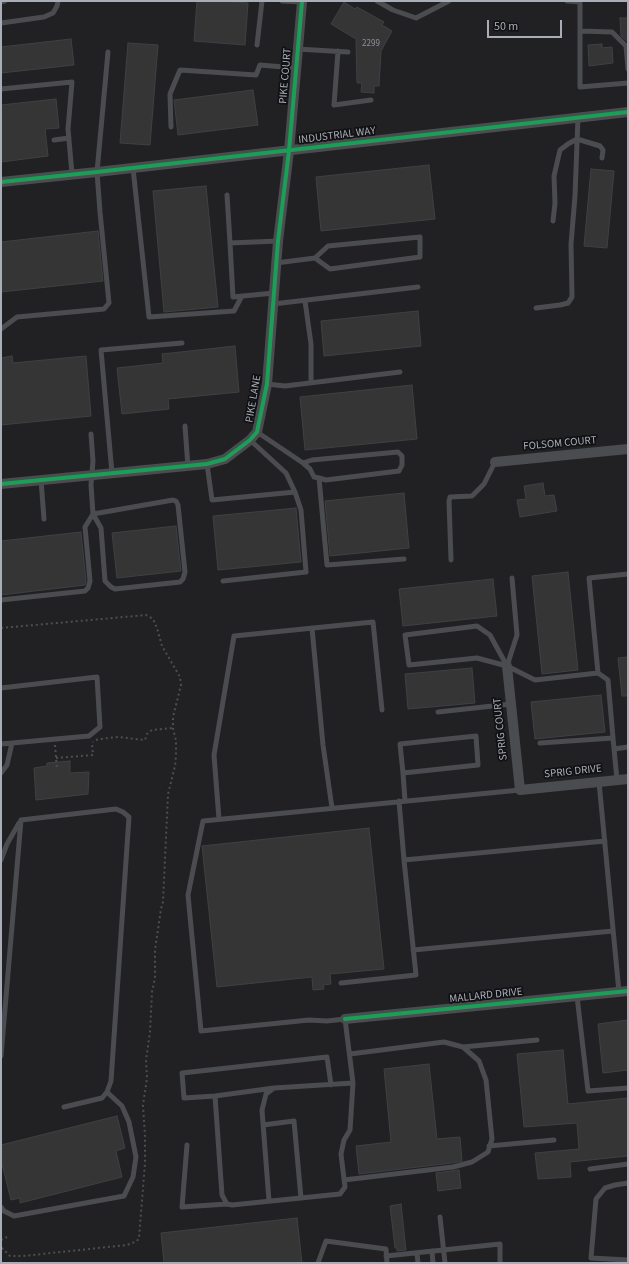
<!DOCTYPE html>
<style>
body{margin:0}
#map{position:relative;width:629px;height:1264px;overflow:hidden;background:#171717;font-family:"Source Sans 3",sans-serif}
canvas{display:block}
.frame{position:absolute;inset:0;border:2px solid #a8adb8;pointer-events:none}
.scale{position:absolute;left:487px;top:20px;width:75px;height:18px;box-sizing:border-box;border:2px solid #a8adb8;border-top:0;padding-left:5px;font-size:12px;line-height:14px;white-space:nowrap;color:#a8adb8;-webkit-text-stroke:3px #111113;paint-order:stroke}
</style>
<div id="map">
<canvas width="629" height="1264"></canvas>
<div class="frame"></div>
<div class="scale">50 m</div>
</div>
<script>
const c = document.querySelector('canvas').getContext('2d');
c.lineJoin = 'round';
function fill(path, color) {
  c.fillStyle = color;
  c.fill(path, 'evenodd');
}
function toPath(rows) {
  const path = new Path2D();
  for (const r of rows) {
    path.moveTo(r[0], r[1]);
    for (let i = 2; i < r.length; i += 2) path.lineTo(r[i], r[i + 1]);
  }
  return path;
}
function trace(path, color, width, dash) {
  c.strokeStyle = color;
  c.lineWidth = width;
  c.lineCap = dash ? 'butt' : 'round';
  c.setLineDash(dash || []);
  c.stroke(path);
}
function write(font, color, halo, rows, align = 'center') {
  c.font = font + ' "Source Sans 3",sans-serif';
  c.lineWidth = 3.5;
  c.setLineDash([]);
  c.textBaseline = 'middle';
  c.strokeStyle = halo;
  c.fillStyle = color;
  for (const [text, x, y, turn = 0] of rows) {
    c.save();
    c.translate(x, y);
    c.rotate((+turn || 0) * Math.PI / 180);
    c.textAlign = isNaN(turn) ? turn : align;
    if (halo) c.strokeText(text, 0, 0);
    c.fillText(text, 0, 0);
    c.restore();
  }
}
const built = toPath([
 [1,1,628,1,628,1263,1,1263]
]);
const building = toPath([
 [197,1,225,1,248,3,245,45,194,41,197,1],
 [344,2,355,9,357,7,384,22,382,25,392,31,381,51,379,86,374,86,374,93,361,92,362,83,357,83,356,39,331,24,344,2],
 [620,18,628,18,628,42,621,36,620,18],
 [71,39,74,65,1,73,1,47,71,39],
 [128,43,158,45,150,145,120,143,128,43],
 [602,44,602,48,612,47,613,63,589,66,588,45,602,44],
 [253,90,258,125,178,135,174,100,253,90],
 [56,99,59,128,45,129,48,156,1,162,1,105,56,99],
 [429,165,435,219,321,231,316,177,429,165],
 [591,169,614,171,607,248,584,246,591,169],
 [206,186,218,307,164,312,153,191,206,186],
 [98,231,103,281,1,292,1,242,98,231],
 [418,311,421,346,324,356,321,321,418,311],
 [235,346,239,392,168,399,169,409,122,414,117,368,163,363,162,354,235,346],
 [12,356,13,363,86,356,91,416,1,425,1,358,12,356],
 [412,385,417,439,305,450,300,397,412,385],
 [543,483,545,496,554,495,557,511,520,517,517,500,526,499,524,486,543,483],
 [404,493,409,548,330,556,325,501,404,493],
 [296,508,301,562,218,570,213,516,296,508],
 [176,526,181,571,117,578,112,533,176,526],
 [81,532,86,581,85,585,1,595,1,541,81,532],
 [568,572,578,670,542,674,532,576,568,572],
 [493,579,497,616,403,626,399,589,493,579],
 [628,657,628,696,622,696,618,658,628,657],
 [472,668,475,703,408,709,405,674,472,668],
 [601,695,605,732,535,739,531,702,601,695],
 [70,761,70,773,89,772,88,794,36,800,34,768,47,766,47,763,70,761],
 [369,828,384,969,330,974,331,984,323,985,324,989,313,990,312,977,217,987,202,846,369,828],
 [628,1020,628,1070,603,1073,598,1024,628,1020],
 [563,1050,568,1104,628,1098,628,1156,570,1162,571,1177,538,1179,535,1153,579,1149,577,1123,524,1127,517,1054,563,1050],
 [429,1064,437,1139,460,1137,462,1161,452,1163,359,1174,356,1146,391,1142,384,1069,429,1064],
 [117,1116,125,1148,116,1151,122,1177,20,1203,20,1198,11,1200,1,1160,1,1145,117,1116],
 [459,1170,461,1188,438,1191,436,1173,459,1170],
 [401,1204,406,1250,397,1251,397,1248,395,1248,390,1206,401,1204],
 [297,1218,302,1263,164,1263,161,1233,297,1218]
]);
const path = toPath([
 [1,628,146,615,153,619,157,628,162,646,180,677,181,685,173,717,173,728,176,741,176,755,175,766,168,794,163,902,161,909,155,950,155,978,152,992,150,1032,146,1060,147,1078,143,1105,145,1136,145,1163,139,1238,137,1241,127,1245,23,1256,10,1256,1,1247],
 [96,740,100,739,118,737,145,740,147,734,152,730,173,728],
 [55,745,57,770],
 [56,758,93,755,92,743,93,742],
 [1,1240,7,1237]
]);
const service = toPath([
 [282,1,302,2,301,1],
 [377,1,393,10,416,18,449,1],
 [567,1,580,2,580,87,628,83],
 [1,2,5,1],
 [1,23,44,17,53,13,57,6,58,1],
 [580,31,612,32,626,46,628,69],
 [257,45,262,1],
 [297,49,348,52],
 [338,51,334,105,371,100],
 [1,89,72,82,68,129,72,174],
 [171,127,170,94,180,70,256,75,260,65,296,68],
 [54,140,69,138],
 [133,168,149,317,234,311,242,296],
 [227,195,230,243,278,241],
 [553,221,555,203,554,176,560,150,568,144,577,139,600,146,603,150,602,158],
 [230,243,233,297,274,293],
 [276,263,315,258,328,246,420,237,420,257,330,269,315,258],
 [305,301,311,344,311,383],
 [273,304,418,287],
 [536,308,560,305,568,303,572,297,571,244,575,196,578,117],
 [1,329,17,317,104,309,109,303,100,212,97,172,108,52],
 [267,384,285,386,400,372],
 [185,426,188,467],
 [257,432,303,463,310,469,314,477,319,478,326,480,399,471,402,465,402,456,398,452,312,460,303,463],
 [207,464,212,500,295,492],
 [112,473,101,350,182,343],
 [319,478,327,565,404,559],
 [41,480,44,519],
 [451,560,449,501,450,497,472,496,484,484,495,462],
 [223,581,306,572,301,510,295,492,286,473,250,440],
 [1,600,85,591,88,588,90,581,85,527,93,514,173,500,176,501,178,505,185,572,183,579,180,582,115,589,111,587,105,581,101,528,93,514,91,485,93,461,91,434],
 [312,628,323,745,332,808],
 [507,666,490,635,477,626,405,635,409,665,477,658,507,666,535,680,598,673,589,578,628,574],
 [507,666,517,635,512,578],
 [1,688,97,677,100,727,89,736,1,744],
 [438,712,511,704],
 [613,738,617,780],
 [540,743,613,738,608,680,598,673],
 [614,749,628,747],
 [1,773,7,765,12,743],
 [403,773,478,765,476,736,400,744,403,773,405,801],
 [599,782,619,992],
 [399,801,404,860,605,841],
 [219,819,214,755,234,636,373,622,382,710],
 [21,820,116,809,123,812,129,817,111,1081,107,1092,102,1098,64,1107],
 [1,860,7,844,19,823],
 [413,950,613,931],
 [341,983,416,975,404,860],
 [577,996,588,1091,628,1088],
 [463,1047,537,1040],
 [1,1056,21,820],
 [274,1088,215,1096,184,1098,182,1073,327,1057,331,1085],
 [215,1096,222,1195,227,1204,232,1205,340,1194,345,1187,341,1154,344,1140,350,1130,353,1083,345,1019,327,1021,309,1020,201,1031,188,895,203,821,520,790],
 [263,1125,294,1121,301,1198],
 [187,1145,182,1207,227,1204],
 [489,1146,554,1140],
 [590,1169,628,1164],
 [344,1180,453,1167,472,1162,488,1152,492,1139,486,1080,479,1061,463,1047,444,1042,350,1054],
 [628,1183,615,1185,605,1188,596,1199,591,1258,628,1260],
 [269,1201,262,1110,266,1094,274,1088,353,1083],
 [1,1207,4,1211,14,1216,124,1196,133,1177,136,1157,129,1122,122,1106,107,1092],
 [440,1217,445,1263],
 [432,1251,433,1263],
 [417,1253,418,1263],
 [386,1256,500,1244,500,1263],
 [318,1263,326,1241,386,1249,387,1263]
]);
const minor = toPath([
 [1,182,97,172,628,112],
 [495,462,628,449],
 [1,484,207,464,225,459,250,440,257,432,267,384,278,241,289,151,302,2],
 [507,666,520,790,628,779],
 [345,1019,628,991]
]);
const cycleway = toPath([
 [1,182,97,172,628,112],
 [1,484,207,464,225,459,250,440,257,432,267,384,278,241,289,151,302,2],
 [345,1019,628,991]
]);
const numberNames = [
 ["2299",371,44]
];
const streetNames = [
 ["PIKE COURT",286,76,-85],
 ["INDUSTRIAL WAY",337,136,-7],
 ["PIKE LANE",254,399,-80],
 ["FOLSOM COURT",560,444,-5],
 ["SPRIG COURT",501,729,-96],
 ["SPRIG DRIVE",573,772,-6],
 ["MALLARD DRIVE",486,996,-6]
];
fill(built, '#212123');
fill(building, '#353536');
trace(building, '#3f4043', 1);
trace(path, '#4d4e52', 2, [2, 3]);
trace(service, '#4b4c50', 5);
trace(minor, '#4b4c50', 10);
trace(cycleway, '#1a9f57', 4);
write('9px', '#8b8f98', null, numberNames);
write('11px', '#a8adb8', '#111113', streetNames);
</script>
